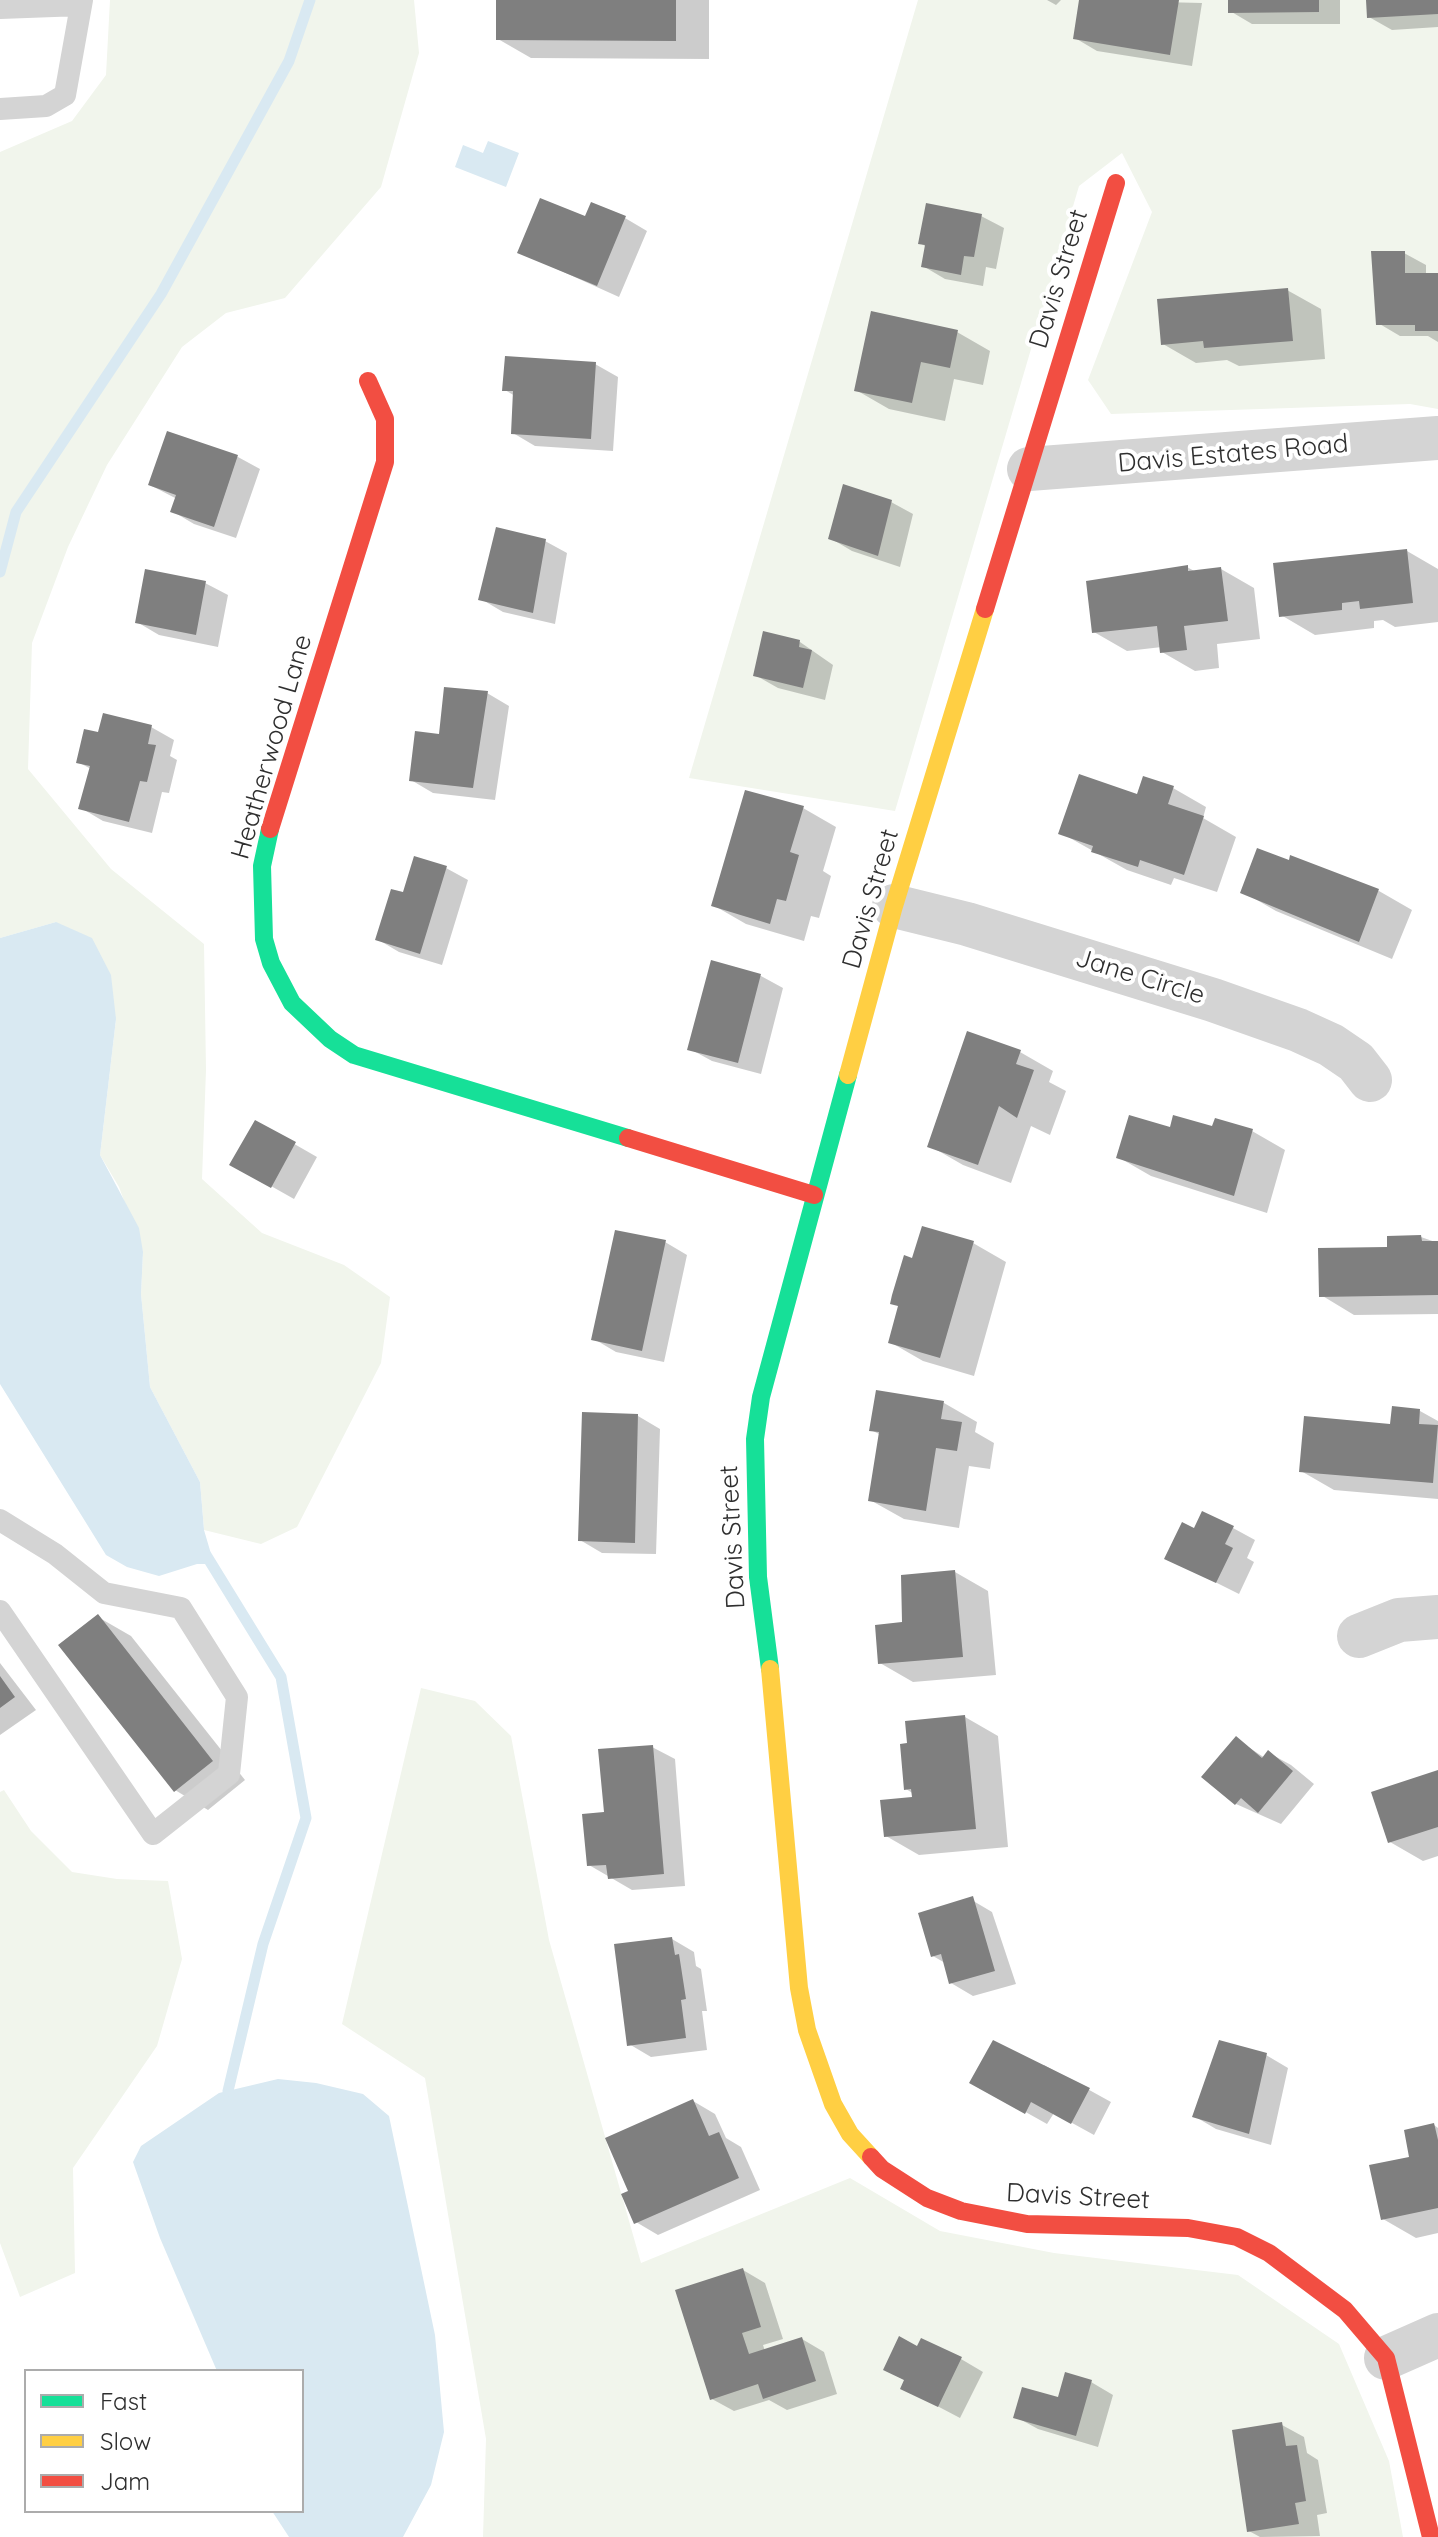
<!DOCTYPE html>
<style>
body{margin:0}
#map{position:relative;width:1438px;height:2537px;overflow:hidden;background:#fff;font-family:Quicksand,sans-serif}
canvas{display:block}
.legend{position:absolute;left:24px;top:2369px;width:280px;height:144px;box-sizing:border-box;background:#fff;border:2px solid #acacac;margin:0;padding:10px 14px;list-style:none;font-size:24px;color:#2f2f2f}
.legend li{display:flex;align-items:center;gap:16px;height:40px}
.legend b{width:40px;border:2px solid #acacac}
</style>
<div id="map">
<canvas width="1438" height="2537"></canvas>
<ul class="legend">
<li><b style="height:10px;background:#16e098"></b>Fast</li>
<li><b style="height:10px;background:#ffcf43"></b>Slow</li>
<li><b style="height:10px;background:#f24e42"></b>Jam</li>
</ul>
</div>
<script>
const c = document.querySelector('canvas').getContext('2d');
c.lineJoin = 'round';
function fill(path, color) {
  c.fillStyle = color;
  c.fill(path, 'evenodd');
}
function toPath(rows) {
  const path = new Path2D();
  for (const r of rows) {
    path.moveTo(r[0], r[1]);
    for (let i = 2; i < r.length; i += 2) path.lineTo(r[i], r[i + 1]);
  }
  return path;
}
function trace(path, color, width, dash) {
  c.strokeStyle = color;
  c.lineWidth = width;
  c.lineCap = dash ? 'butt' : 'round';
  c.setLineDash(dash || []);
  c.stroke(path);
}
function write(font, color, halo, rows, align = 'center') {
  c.font = font + ' Quicksand,sans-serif';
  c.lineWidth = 8;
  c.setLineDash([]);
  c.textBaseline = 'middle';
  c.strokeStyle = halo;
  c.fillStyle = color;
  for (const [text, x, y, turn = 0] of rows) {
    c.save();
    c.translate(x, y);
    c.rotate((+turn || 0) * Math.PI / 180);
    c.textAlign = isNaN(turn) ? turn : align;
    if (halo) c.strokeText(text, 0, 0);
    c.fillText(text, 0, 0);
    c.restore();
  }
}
const green = toPath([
 [110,0,414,0,419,53,381,187,285,298,226,313,182,347,107,465,68,547,32,643,28,769,111,869,204,944,206,1070,202,1179,262,1233,344,1265,390,1297,381,1363,297,1527,261,1544,204,1530,200,1482,150,1387,141,1294,143,1252,119,1187,100,1155,116,1019,56,922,0,938,0,152,72,121,106,75],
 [918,0,1438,0,1438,409,1410,404,1111,414,1088,380,1152,212,1122,153,1079,186,895,811,689,778],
 [421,1688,475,1701,511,1736,549,1940,641,2263,850,2178,940,2231,1054,2253,1238,2275,1339,2344,1389,2461,1403,2537,483,2537,486,2439,425,2078,342,2024],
 [4,1790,31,1831,72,1872,117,1879,168,1881,182,1959,157,2046,73,2168,75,2273,20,2297,0,2243,0,1792]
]);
const water = toPath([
 [488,141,519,153,506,187,455,167,463,145,483,153],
 [56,922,92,938,111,975,116,1019,100,1155,139,1228,143,1252,141,1294,150,1387,200,1482,204,1530,214,1564,197,1564,159,1576,127,1567,106,1555,0,1384,0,938],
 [278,2079,316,2083,363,2094,389,2116,435,2335,444,2432,431,2485,403,2537,289,2537,272,2511,302,2511,302,2371,217,2371,160,2238,133,2162,141,2146,219,2093]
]);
const shadow = toPath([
 [498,0,709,0,709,59,531,58,498,39],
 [1047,0,1061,0,1056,5],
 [1081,0,1202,3,1192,66,1097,51,1075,38],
 [1230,0,1340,0,1340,24,1252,24,1230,11],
 [1368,0,1438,0,1438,27,1392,30,1369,17],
 [981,216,1004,228,996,269,986,267,983,286,945,279,923,266,927,247,920,243],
 [625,218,647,231,619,297,519,252,586,219],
 [1404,253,1426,265,1426,275,1438,275,1438,342,1428,336,1400,336,1378,323],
 [1287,290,1321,309,1325,359,1239,366,1227,360,1196,363,1163,344],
 [957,332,990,351,983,385,954,379,945,421,889,409,856,390],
 [595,364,618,377,613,451,535,446,513,433,515,396,505,390],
 [168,433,238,457,260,469,236,538,194,524,172,511,177,499,150,485],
 [891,502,913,514,900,567,852,551,830,538],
 [545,541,567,553,555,624,503,612,481,599],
 [1407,551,1438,569,1438,622,1395,627,1383,620,1374,621,1374,628,1315,635,1281,615],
 [1187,567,1196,572,1221,569,1254,588,1260,639,1217,644,1219,668,1195,671,1162,652,1162,647,1127,651,1094,632],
 [205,583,228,595,218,647,159,635,137,622],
 [800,642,833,665,825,700,778,688,755,675],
 [487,693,509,706,495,800,433,793,411,780,441,736],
 [151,727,174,740,170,756,177,760,169,793,162,792,152,833,103,821,81,808,91,769,78,762,100,735],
 [1173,788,1206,807,1203,818,1236,837,1217,892,1174,878,1171,885,1127,870,1061,833,1138,796],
 [803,808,836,827,823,871,831,876,819,918,811,916,804,941,746,924,713,905],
 [1292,858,1379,891,1412,910,1392,959,1276,911,1243,892,1290,862],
 [446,868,468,880,442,965,399,952,377,939,404,895],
 [712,963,761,976,783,988,761,1074,712,1061,690,1049],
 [1020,1052,1053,1071,1049,1082,1066,1091,1050,1135,1031,1126,1011,1183,963,1165,930,1146],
 [256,1122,317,1157,294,1199,232,1164],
 [1171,1129,1252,1131,1285,1150,1267,1213,1151,1176,1118,1157],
 [1421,1237,1438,1243,1438,1314,1354,1315,1321,1295,1389,1249],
 [665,1242,687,1255,664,1362,616,1352,594,1339],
 [973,1243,1006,1262,974,1376,923,1361,890,1342,914,1260],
 [944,1403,977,1422,975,1432,994,1443,990,1469,969,1466,959,1528,904,1519,870,1500,881,1435,871,1430],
 [1420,1411,1438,1421,1438,1499,1334,1490,1301,1471],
 [638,1416,660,1429,656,1554,602,1553,580,1540],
 [1233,1528,1255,1540,1247,1558,1254,1562,1239,1594,1167,1558,1195,1531],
 [955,1572,988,1591,996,1675,913,1682,880,1663,904,1624],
 [98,1617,131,1636,245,1780,208,1810,175,1790],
 [0,1663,36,1710,0,1735],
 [965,1717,998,1736,1008,1847,919,1855,886,1836,915,1799,914,1794,906,1789],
 [1236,1739,1265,1758,1269,1753,1291,1765,1314,1784,1281,1824,1236,1804],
 [652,1747,675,1759,685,1886,632,1890,589,1865,606,1814],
 [1438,1772,1438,1856,1423,1861,1390,1842],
 [970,1899,992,1912,1016,1984,973,1996,951,1983,945,1963,933,1956],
 [672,1939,694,1952,696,1966,701,1969,707,2011,702,2011,707,2050,651,2057,629,2044],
 [1266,2055,1288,2068,1271,2145,1216,2129,1194,2116],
 [1044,2065,1111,2102,1094,2135,1054,2113,1047,2124,972,2082,1042,2069],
 [693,2101,715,2114,726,2138,741,2147,760,2190,658,2235,636,2222,631,2192],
 [1434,2125,1438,2128,1438,2233,1416,2238,1383,2219,1412,2158],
 [743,2270,765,2283,783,2339,763,2345,765,2351,802,2339,824,2352,837,2394,787,2410,769,2400,734,2411,712,2399],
 [918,2348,961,2359,983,2372,960,2418,903,2388,906,2381,885,2369],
 [1091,2382,1113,2395,1098,2447,1038,2429,1016,2417,1059,2400],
 [1282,2425,1304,2437,1307,2453,1318,2460,1327,2513,1317,2515,1320,2536,1260,2537,1249,2531]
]);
const stream = toPath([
 [0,572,16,512,161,294,289,61,310,0],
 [206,1555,281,1677,306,1818,263,1944,228,2091]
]);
const building = toPath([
 [496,0,676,0,676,41,496,40],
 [1079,0,1179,0,1170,55,1073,39],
 [1228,0,1319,0,1319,12,1228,13],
 [1366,0,1438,0,1438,14,1367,18],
 [540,198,585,216,591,202,626,216,597,286,517,253],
 [926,203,982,214,974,257,964,256,961,275,921,267,925,245,918,244],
 [1371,251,1405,251,1405,273,1438,273,1438,331,1415,331,1415,325,1376,325],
 [1288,288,1293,341,1204,348,1203,341,1161,345,1157,299],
 [871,311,958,330,950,368,921,362,912,403,854,391],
 [505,356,596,362,591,439,511,434,513,391,502,391],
 [167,431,238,455,214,527,170,512,176,495,148,485],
 [843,484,892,500,878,556,828,539],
 [496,527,546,539,533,613,478,600],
 [1407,549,1413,603,1360,609,1359,601,1342,603,1342,610,1279,617,1273,563],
 [1188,565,1188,571,1221,567,1228,621,1184,626,1187,650,1160,653,1157,626,1092,633,1086,581],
 [145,569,206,581,196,635,135,623],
 [763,631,800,640,799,647,812,650,803,688,753,676],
 [444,687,488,691,473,788,409,781,415,731,439,734],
 [103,713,152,725,148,744,156,745,147,782,140,781,129,822,78,809,90,766,76,763,84,729,98,732],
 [1079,774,1137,794,1143,776,1174,786,1168,804,1204,816,1184,875,1140,860,1138,867,1091,852,1093,846,1058,834],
 [745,790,804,806,790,852,799,855,786,901,777,899,770,924,711,906],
 [1257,848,1289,860,1290,855,1379,889,1359,942,1240,893],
 [414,856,447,866,420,954,375,940,391,889,403,892],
 [711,960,761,974,738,1063,687,1050],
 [967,1031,1021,1050,1016,1064,1034,1070,1017,1118,999,1106,978,1165,927,1147],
 [1129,1115,1170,1127,1173,1115,1212,1126,1215,1118,1253,1129,1234,1196,1116,1158],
 [255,1120,296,1142,271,1188,229,1165],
 [922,1226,974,1241,940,1358,888,1343,898,1306,890,1304,892,1295,904,1255,912,1258],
 [615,1230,666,1240,642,1351,591,1340],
 [1421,1235,1422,1241,1438,1241,1438,1295,1319,1297,1318,1248,1387,1247,1387,1236],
 [876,1390,944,1401,941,1419,962,1422,957,1451,936,1448,926,1511,868,1501,879,1432,869,1431],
 [1392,1406,1420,1409,1419,1424,1438,1425,1433,1483,1299,1472,1304,1416,1390,1424],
 [582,1412,638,1414,635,1543,578,1541],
 [1202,1511,1234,1526,1225,1544,1233,1548,1216,1583,1164,1559,1182,1522,1194,1528],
 [955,1570,963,1657,878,1664,875,1625,902,1622,901,1575],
 [98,1614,213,1761,174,1792,58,1645],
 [0,1676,15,1697,0,1708],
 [965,1715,976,1829,884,1837,880,1800,912,1797,911,1789,904,1790,900,1744,907,1743,905,1721],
 [1236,1736,1262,1758,1268,1750,1293,1771,1258,1813,1241,1798,1235,1805,1201,1777],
 [653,1745,664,1874,608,1879,606,1865,587,1866,582,1814,604,1812,598,1749],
 [1438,1770,1438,1827,1388,1843,1371,1792],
 [973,1896,995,1971,949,1984,941,1954,931,1957,918,1913],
 [672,1937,675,1955,679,1954,686,1999,681,2000,686,2038,627,2046,614,1944],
 [993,2040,1090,2088,1071,2124,1031,2102,1025,2114,969,2083],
 [1219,2040,1267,2053,1249,2134,1192,2117],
 [693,2099,709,2136,719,2132,739,2178,634,2224,621,2194,628,2191,605,2138],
 [1434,2123,1438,2140,1438,2208,1381,2220,1369,2165,1409,2157,1404,2130],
 [743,2268,761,2327,742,2333,749,2354,802,2337,816,2381,763,2399,758,2384,710,2400,675,2290],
 [899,2336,917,2346,921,2338,962,2357,938,2407,900,2389,904,2380,883,2370],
 [1065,2372,1092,2380,1076,2436,1013,2418,1022,2387,1058,2397],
 [1282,2422,1286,2446,1297,2445,1306,2501,1295,2503,1299,2524,1247,2532,1232,2430]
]);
const lane = toPath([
 [0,8,81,5],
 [0,109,46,106,65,95,82,0],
 [0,1520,55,1554,104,1593,181,1608,237,1697,229,1774,153,1834,0,1611]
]);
const street = toPath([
 [1029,469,1438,438],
 [894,906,967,924,1213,1000,1298,1030,1331,1045,1356,1062,1370,1080],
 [1359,1636,1399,1620,1438,1617],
 [1386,2358,1438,2335]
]);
const fast = toPath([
 [270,829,262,866,264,939,271,963,292,1003,330,1039,354,1055,628,1138],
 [770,1669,758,1577,755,1439,761,1397,848,1075]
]);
const slow = toPath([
 [848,1075,894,906,985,609],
 [770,1669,799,1988,807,2030,833,2104,850,2134,871,2157]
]);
const jam = toPath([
 [985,609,1116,183],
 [270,829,385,462,385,419,368,381],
 [628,1138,814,1195],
 [871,2157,882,2169,927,2198,961,2211,1027,2224,1188,2228,1237,2237,1269,2253,1345,2310,1386,2358,1431,2537]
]);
const streetNames = [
 ["Davis Street",1059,279,-73],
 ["Davis Estates Road",1233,454,-5],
 ["Heatherwood Lane",272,747,-74],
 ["Davis Street",871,899,-74],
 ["Jane Circle",1140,977,17],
 ["Davis Street",733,1537,-93],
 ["Davis Street",1078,2197,3]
];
fill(green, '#f1f5ec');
fill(water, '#d9e9f2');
fill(shadow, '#0003');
trace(stream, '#d9e9f2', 11);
fill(building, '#7f7f7f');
trace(lane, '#d4d4d4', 22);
trace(street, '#d4d4d4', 44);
trace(fast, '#16e098', 18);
trace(slow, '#ffcf43', 18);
trace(jam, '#f24e42', 18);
write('26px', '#2f2f2f', '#fff', streetNames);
</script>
